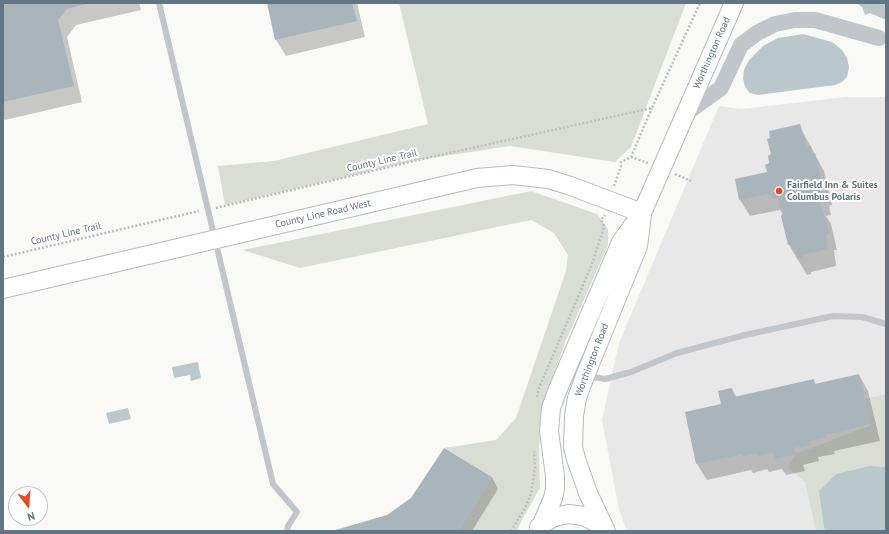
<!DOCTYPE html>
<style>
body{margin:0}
#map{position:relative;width:889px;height:534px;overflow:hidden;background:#f9f9f6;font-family:"PT Sans",sans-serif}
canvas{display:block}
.frame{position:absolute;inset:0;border:4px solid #617684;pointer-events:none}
.north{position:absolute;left:8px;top:486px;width:40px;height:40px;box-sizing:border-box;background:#fff;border:1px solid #c0c8ce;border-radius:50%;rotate:164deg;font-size:11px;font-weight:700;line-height:16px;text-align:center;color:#617684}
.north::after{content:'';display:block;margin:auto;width:14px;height:18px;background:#f3441c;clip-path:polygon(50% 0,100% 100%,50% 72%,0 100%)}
</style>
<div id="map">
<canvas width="889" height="534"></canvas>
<div class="frame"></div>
<div class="north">N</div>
</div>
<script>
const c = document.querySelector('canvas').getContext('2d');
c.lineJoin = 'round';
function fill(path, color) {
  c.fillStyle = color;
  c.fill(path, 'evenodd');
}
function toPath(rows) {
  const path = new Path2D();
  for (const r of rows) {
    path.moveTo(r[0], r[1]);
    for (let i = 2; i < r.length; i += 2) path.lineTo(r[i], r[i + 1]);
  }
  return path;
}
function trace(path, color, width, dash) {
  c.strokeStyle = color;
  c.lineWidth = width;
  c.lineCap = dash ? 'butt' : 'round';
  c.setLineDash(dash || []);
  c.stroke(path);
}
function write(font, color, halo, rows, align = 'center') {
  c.font = font + ' "PT Sans",sans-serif';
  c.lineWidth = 4;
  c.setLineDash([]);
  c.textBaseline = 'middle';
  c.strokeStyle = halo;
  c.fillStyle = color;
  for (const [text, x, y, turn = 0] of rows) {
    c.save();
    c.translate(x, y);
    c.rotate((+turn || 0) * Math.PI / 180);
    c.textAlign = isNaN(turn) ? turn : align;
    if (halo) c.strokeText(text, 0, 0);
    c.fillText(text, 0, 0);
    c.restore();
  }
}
const built = toPath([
 [845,97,886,97,886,531,627,531,619,509,602,420,619,343,719,106,743,109]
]);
const green = toPath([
 [399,3,686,3,631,147,615,162,510,146,418,160,225,205,218,166,274,161,428,124],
 [531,191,597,214,608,229,608,245,565,343,542,406,539,448,540,488,522,520,517,531,458,531,492,477,444,448,496,440,516,418,566,271,568,255,554,233,531,220,300,268,243,250],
 [886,394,886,467,870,466,824,527,827,531,816,531,805,482,788,467,796,454,871,425,865,399]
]);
const water = toPath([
 [856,3,886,3,886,20,870,13,865,15,862,7],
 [803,34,832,42,842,50,847,58,849,67,847,77,842,82,835,85,758,95,750,93,745,87,743,78,744,70,749,60,763,46,778,38],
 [198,362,201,378,191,381,190,375,174,378,172,367],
 [128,408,131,419,109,424,106,413],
 [870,466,886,467,886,531,827,531,824,527,819,491,836,474]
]);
const shadow = toPath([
 [3,3,139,3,141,10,76,25,67,37,82,102,5,120,3,117],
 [268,3,357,3,365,37,286,56,276,40],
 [799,125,824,171,832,205,829,206,831,215,826,216,831,224,837,250,834,250,836,266,811,272,811,274,807,275,789,245,782,216,783,215,780,210,750,216,740,200,736,180,768,173,770,163],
 [859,375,868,391,880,441,834,451,835,454,818,457,819,461,803,465,805,471,786,475,782,469,769,472,767,469,753,473,751,470,707,480,697,464,722,405,732,389,737,398,813,380,816,385],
 [492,477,498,489,472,531,334,531,387,516,411,499]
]);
const building = toPath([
 [3,3,89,3,67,9,58,20,74,86,3,102],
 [267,3,352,3,357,21,275,40],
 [800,124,807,147,811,146,813,154,815,153,823,189,820,189,822,199,818,200,820,207,822,207,829,233,826,234,827,249,802,255,803,258,797,259,795,249,792,250,791,244,788,245,781,216,784,212,783,208,780,209,778,198,773,199,771,193,739,200,735,179,767,172,765,165,769,163,768,156,771,154,767,139,770,138,769,131],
 [859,374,871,424,825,435,826,437,810,441,811,445,794,448,796,454,775,459,774,452,758,456,758,453,742,457,742,454,696,464,685,412,721,404,718,391,732,388,734,397,814,379,815,384],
 [444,448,492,477,458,531,332,531,387,515,411,498]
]);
const path = toPath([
 [631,157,648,163],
 [675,174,691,181],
 [614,186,621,166,621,162,631,157,652,108],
 [216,208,418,160,652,108,700,3],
 [3,257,199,211],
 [537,397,539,388,592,264,604,227,603,223,601,220,605,215],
 [511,531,525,508,531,494,535,468,534,451]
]);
const service = toPath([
 [159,3,273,484,297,512,288,526,287,531],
 [588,376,605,379,631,372,677,353,745,335,833,316,862,317,886,324]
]);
const tertiary = toPath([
 [685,114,721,88,741,45,757,33,775,24,795,20,815,20,879,38]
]);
const secondary = toPath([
 [3,289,477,178,513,175,548,179,568,185,642,213],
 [542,524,553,498,555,489,555,476,549,431,551,408,558,389,621,242,642,213,734,3],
 [539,527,542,524,554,517,569,514,583,516,596,522,605,530],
 [606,531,588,493,576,459,573,447,574,416,577,398,585,376,638,246,642,215]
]);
const markers = [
 [779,191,4,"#f3441c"]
];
const streetNames = [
 ["Worthington Road",712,53,-66],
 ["County Line Trail",382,161,-13],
 ["County Line Road West",323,214,-13],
 ["County Line Trail",66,234,-13],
 ["Worthington Road",592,360,-69]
];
const poiNames = [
 ["Fairfield Inn & Suites",787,185],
 ["Columbus Polaris",787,197]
];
fill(built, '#e7e8e7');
fill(green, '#d9ded5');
fill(water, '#bac8cc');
fill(shadow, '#0003');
fill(building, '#aab4bb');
trace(secondary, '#b5bcc1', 20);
trace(path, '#bbbfc2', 2.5, [2, 2]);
trace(service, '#c1c6ca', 6);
trace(tertiary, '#c1c6ca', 16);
trace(secondary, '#fff', 18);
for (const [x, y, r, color] of markers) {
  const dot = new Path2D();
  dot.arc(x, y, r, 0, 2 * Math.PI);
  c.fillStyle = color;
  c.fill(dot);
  trace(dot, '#fff', 1.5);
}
write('10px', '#617684', '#fff', streetNames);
write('bold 10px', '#617684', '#fff', poiNames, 'left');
</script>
